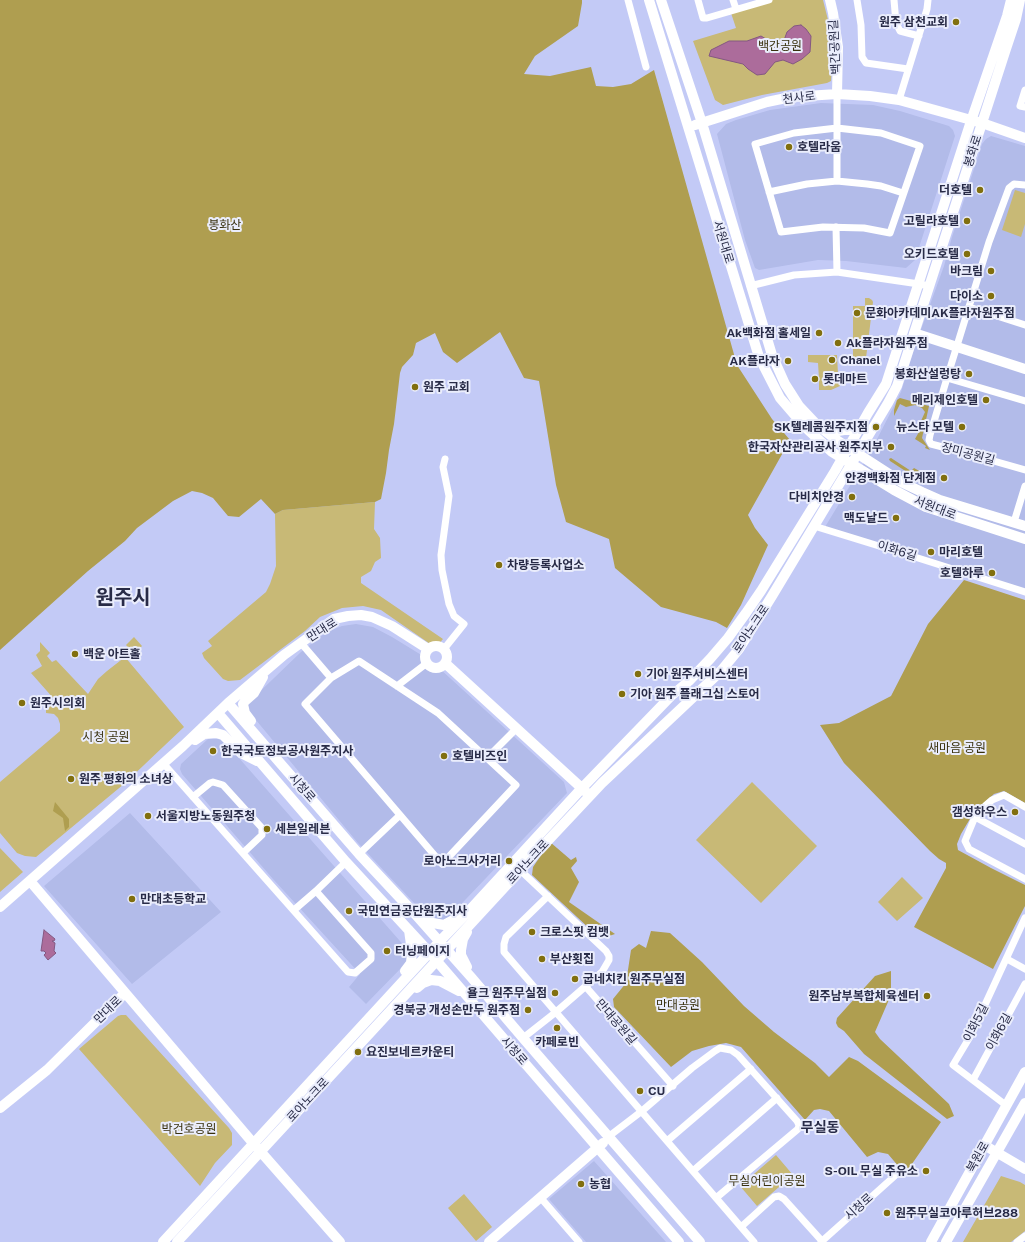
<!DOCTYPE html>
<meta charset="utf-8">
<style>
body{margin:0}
canvas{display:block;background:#c3caf6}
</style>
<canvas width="1025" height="1242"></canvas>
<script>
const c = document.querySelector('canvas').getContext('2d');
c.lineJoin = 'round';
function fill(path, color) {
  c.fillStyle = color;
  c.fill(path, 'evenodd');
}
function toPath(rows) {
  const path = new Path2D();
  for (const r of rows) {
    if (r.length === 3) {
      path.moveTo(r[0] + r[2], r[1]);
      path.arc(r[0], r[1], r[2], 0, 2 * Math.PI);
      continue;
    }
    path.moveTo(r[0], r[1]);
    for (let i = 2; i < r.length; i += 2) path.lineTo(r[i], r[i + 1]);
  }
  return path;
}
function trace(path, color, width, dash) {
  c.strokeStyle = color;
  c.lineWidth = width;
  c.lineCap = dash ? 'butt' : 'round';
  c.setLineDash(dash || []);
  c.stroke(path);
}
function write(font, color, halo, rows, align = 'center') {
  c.font = font + ' "Public Sans","Noto Sans KR",sans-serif';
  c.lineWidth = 4;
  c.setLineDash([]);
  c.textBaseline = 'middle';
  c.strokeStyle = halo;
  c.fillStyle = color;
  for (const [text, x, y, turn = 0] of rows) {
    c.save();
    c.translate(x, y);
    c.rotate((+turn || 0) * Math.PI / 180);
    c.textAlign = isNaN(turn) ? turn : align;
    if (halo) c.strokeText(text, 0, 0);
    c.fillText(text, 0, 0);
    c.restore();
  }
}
const built = toPath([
 [821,103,873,105,900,111,949,126,953,130,955,136,915,260,906,268,846,261,818,260,759,270,755,268,745,240,717,134,726,124,736,120,770,110],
 [991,136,1025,146,1025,591,825,527,872,449,901,392,915,346,944,266,952,237,982,144,986,139],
 [356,624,373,627,392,637,423,656,432,665,439,668,564,782,567,793,446,920,430,920,358,843,246,708,246,705,301,652,316,640,327,632,342,626],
 [208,739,218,739,224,741,407,949,408,956,406,963,366,1004,349,987,360,974,273,879,182,774,180,769,181,764],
 [130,813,221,912,132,984,44,886],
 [594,1161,666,1242,586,1242,549,1199]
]);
const green = toPath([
 [772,0,823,0,829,24,831,45,832,64,831,81,827,83,762,95,723,105,715,100,693,41,736,28,731,13],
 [1015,190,1025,193,1025,224,1021,237,1002,230],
 [865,298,869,298,872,300,873,302,865,366,861,361,857,359,853,360,853,306,865,306],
 [808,355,837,355,838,374,840,384,840,386,831,390,819,390,819,382,813,382,813,379,819,379,818,363,808,362],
 [375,502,374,529,380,538,381,558,375,562,371,571,361,577,361,583,443,639,437,646,433,646,381,610,363,606,342,608,320,617,305,631,240,680,228,681,223,679,204,658,202,653,212,646,208,641,266,592,270,584,276,566,275,514,283,510],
 [134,637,142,646,134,654,126,645],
 [40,642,50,653,47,656,52,662,56,660,88,694,98,679,107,671,125,657,184,727,124,784,36,857,25,856,17,853,0,833,0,782,60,731,60,724,58,718,54,714,46,713,46,710,53,704,54,699,31,673,42,666,36,655,40,651],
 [752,782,817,846,761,903,696,840],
 [0,848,23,872,0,892],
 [902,877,923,898,897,921,878,902],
 [121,1015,126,1015,229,1128,232,1133,232,1145,215,1163,200,1186,79,1049,118,1016],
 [776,1155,793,1175,757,1206,740,1186],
 [1001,1176,1020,1182,1025,1185,1025,1231,1011,1242,963,1242],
 [464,1194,492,1227,476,1241,448,1208]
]);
const forest = toPath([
 [0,0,582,0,582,3,578,26,535,56,524,74,550,76,591,67,596,86,613,87,631,84,654,70,737,365,772,419,790,440,748,515,755,528,768,545,741,605,727,628,716,622,661,607,615,568,609,539,566,522,556,485,539,381,524,378,500,332,457,363,443,352,435,333,416,343,413,355,402,367,400,373,394,424,389,450,386,473,381,499,375,502,283,510,275,514,261,499,239,517,228,516,213,498,202,493,192,491,173,501,137,528,125,541,88,571,0,650],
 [900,398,929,406,922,438,930,450,925,448,926,446,915,439,924,423,921,421,925,412,922,408,915,405,906,407,900,404,894,416,894,410,897,400],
 [891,458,911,471,914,468,923,473,921,480,913,476,890,461,889,459],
 [964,580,1025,600,1025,803,1004,791,994,794,974,812,961,834,957,844,958,850,991,868,1025,885,1025,906,993,969,914,927,946,868,946,863,939,859,930,851,844,763,820,725,839,723,891,696,928,624],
 [55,802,69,819,69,827,65,831,63,818,53,811],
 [550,842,571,860,576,857,577,861,571,868,579,882,569,902,615,934,609,936,592,931,532,875,533,867],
 [651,931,670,933,702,962,744,1006,774,1032,815,1063,829,1077,849,1057,858,1061,941,1122,905,1174,888,1154,878,1152,867,1157,829,1111,820,1109,814,1110,805,1120,741,1047,726,1043,709,1046,692,1051,671,1067,614,1007,613,999,626,983,631,950,639,944,646,948],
 [891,971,891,995,875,1032,880,1039,949,1104,954,1116,947,1119,864,1054,844,1031,838,1027,836,1023,837,1018,875,976]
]);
const water = toPath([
 [801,25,806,29,811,36,810,52,802,59,793,64,783,60,775,62,765,74,757,75,748,69,743,64,709,56,711,50,729,41,747,41,761,36,766,39,770,48,777,48,783,43,787,32,794,26,801,25],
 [44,930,55,939,54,941,52,941,55,943,54,951,56,953,48,960,44,955,46,953,44,951,41,951,44,930]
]);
const street = toPath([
 [628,0,646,67],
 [698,0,703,18,707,18,769,0],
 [733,0,736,9],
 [857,0,861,25,862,57,866,63,908,69],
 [894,0,896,23,900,31,919,36],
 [1025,90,1020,106,1025,107],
 [899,100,927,9,928,0],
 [837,128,881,133,920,146,890,233,864,228,823,227,781,232,755,144,794,133,837,128],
 [837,181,837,94],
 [1025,185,1014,184,1009,188,989,242,947,378,930,435,929,440,931,444,962,452,1025,470],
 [769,192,807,184,837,181,867,184,881,186,903,193],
 [836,227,837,272],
 [750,286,794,275,837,272,919,284,929,286],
 [969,307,1025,325],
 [947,378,1025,401],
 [1014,522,1025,486],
 [814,526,918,558,1025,592],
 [301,643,331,678,305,704,442,864,516,785,438,713,359,661,331,678],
 [444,649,464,624,454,616,449,604,442,570,441,555,449,496,443,467,445,459],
 [397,686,427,663],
 [487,758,517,728],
 [163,763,348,972,355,973,371,959,371,953,316,891],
 [193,797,210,783,213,782,223,785,262,828,262,835,243,853],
 [1025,807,1004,795,992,800,985,806,975,817,965,841,969,849,1025,879],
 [975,817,1025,844],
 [359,854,400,815],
 [520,870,606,951,609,956,609,960,602,972,556,1012,523,1038],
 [548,896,506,937,504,944,504,952,754,1242],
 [294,910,316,891,346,862],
 [1007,959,1025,969],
 [586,987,673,1086],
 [973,1080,1025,984],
 [1007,1106,953,1065,971,1035,1025,918],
 [608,1137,642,1111,692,1068,715,1051,720,1048,731,1050,738,1055,797,1121,799,1125,798,1129,716,1198],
 [667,1141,751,1069],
 [693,1171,777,1098],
 [540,1197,579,1242],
 [741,1227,774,1197,779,1196,784,1199,822,1241],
 [821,1242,898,1173],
 [1017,1242,1025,1236]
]);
const secondary = toPath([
 [649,0,759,357,780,398,805,427,832,452,894,490,926,507,1025,539],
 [661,0,702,123,772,355,785,384,799,406,816,424,838,441,903,483,922,492,940,500,1025,526],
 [830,0,833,13,838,47,837,94],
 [695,125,767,102,791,97,837,94,870,96,899,100,982,123,1025,138],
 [914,333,1025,369],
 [823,426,838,431,844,430,852,430,858,426,860,424],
 [436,657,11],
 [445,663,586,792],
 [228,703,359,854,415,914,433,923,444,925,459,917],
 [218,713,346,862,429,952,679,1242],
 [251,721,245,713,243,704,245,701,254,693,263,677],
 [195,740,204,734,216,733,223,735,241,753,257,761],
 [30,881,253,1143,340,1242],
 [0,907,183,746,228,703,284,655,334,619,348,616,361,615,372,617,392,626,428,649],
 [415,914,471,977,523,1038,700,1242],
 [467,967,461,955,461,950,463,939,467,932],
 [405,971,411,963,412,952,409,930],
 [417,988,423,983,431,980,440,981,459,991],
 [0,1108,47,1070,125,993],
 [984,1145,1025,1169],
 [163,1242,440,941,468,912,582,788,671,696,689,681,710,659,728,638,746,613,761,591,835,471,868,413,886,384,971,121,1007,16,1011,0],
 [177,1242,525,865,602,783,721,671,739,649,772,596,888,403,897,386,1005,52,1016,19,1020,0],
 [489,1242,603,1143],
 [931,1242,1025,1072],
 [946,1242,1025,1103]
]);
const markers = [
 [956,22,4,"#816f0e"],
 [789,147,4,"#816f0e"],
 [980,190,4,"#816f0e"],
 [967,221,4,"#816f0e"],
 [967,254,4,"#816f0e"],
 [991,271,4,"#816f0e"],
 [991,296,4,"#816f0e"],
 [857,313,4,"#816f0e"],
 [819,333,4,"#816f0e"],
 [838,343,4,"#816f0e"],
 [832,360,4,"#816f0e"],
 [788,361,4,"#816f0e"],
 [969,374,4,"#816f0e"],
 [815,379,4,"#816f0e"],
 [415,387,4,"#816f0e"],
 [986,400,4,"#816f0e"],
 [876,427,4,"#816f0e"],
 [962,427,4,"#816f0e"],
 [891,447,4,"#816f0e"],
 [944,478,4,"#816f0e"],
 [852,497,4,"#816f0e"],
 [896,518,4,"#816f0e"],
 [931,552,4,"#816f0e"],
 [499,565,4,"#816f0e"],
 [992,573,4,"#816f0e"],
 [75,654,4,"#816f0e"],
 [638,674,4,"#816f0e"],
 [622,694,4,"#816f0e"],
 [22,703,4,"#816f0e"],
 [213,751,4,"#816f0e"],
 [444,756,4,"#816f0e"],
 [71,779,4,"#816f0e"],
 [1015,812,4,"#816f0e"],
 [148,816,4,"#816f0e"],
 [267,829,4,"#816f0e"],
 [509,861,4,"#816f0e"],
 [132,899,4,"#816f0e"],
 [349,911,4,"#816f0e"],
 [532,932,4,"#816f0e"],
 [387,951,4,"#816f0e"],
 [542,959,4,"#816f0e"],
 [575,979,4,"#816f0e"],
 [555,993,4,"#816f0e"],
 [927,996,4,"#816f0e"],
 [528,1010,4,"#816f0e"],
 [557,1028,4,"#816f0e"],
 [358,1052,4,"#816f0e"],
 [640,1091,4,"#816f0e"],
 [926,1171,4,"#816f0e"],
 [581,1184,4,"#816f0e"],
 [887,1213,4,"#816f0e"]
];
const poiNames = [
 ["원주 삼천교회",948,22,"right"],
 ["호텔라움",797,147],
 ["더호텔",972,190,"right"],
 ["고릴라호텔",959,221,"right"],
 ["오키드호텔",959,254,"right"],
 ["바크림",983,271,"right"],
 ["다이소",983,296,"right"],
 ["문화아카데미AK플라자원주점",865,313],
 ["Ak백화점 홀세일",811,333,"right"],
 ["Ak플라자원주점",846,343],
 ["Chanel",840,360],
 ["AK플라자",780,361,"right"],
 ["봉화산설렁탕",961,374,"right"],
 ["롯데마트",823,379],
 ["원주 교회",423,387],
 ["메리제인호텔",978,400,"right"],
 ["SK텔레콤원주지점",868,427,"right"],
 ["뉴스타 모텔",954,427,"right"],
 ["한국자산관리공사 원주지부",883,447,"right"],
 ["안경백화점 단계점",936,478,"right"],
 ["다비치안경",844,497,"right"],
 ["맥도날드",888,518,"right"],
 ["마리호텔",939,552],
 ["차량등록사업소",507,565],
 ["호텔하루",984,573,"right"],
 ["백운 아트홀",83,654],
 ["기아 원주서비스센터",646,674],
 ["기아 원주 플래그십 스토어",630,694],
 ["원주시의회",30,703],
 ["한국국토정보공사원주지사",221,751],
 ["호텔비즈인",452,756],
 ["원주 평화의 소녀상",79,779],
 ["갬성하우스",1007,812,"right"],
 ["서울지방노동원주청",156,816],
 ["세븐일레븐",275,829],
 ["로아노크사거리",501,861,"right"],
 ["만대초등학교",140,899],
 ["국민연금공단원주지사",357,911],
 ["크로스핏 컴뱃",540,932],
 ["터닝페이지",395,951],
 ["부산횟집",550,959],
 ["굽네치킨 원주무실점",583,979],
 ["욜크 원주무실점",547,993,"right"],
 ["원주남부복합체육센터",919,996,"right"],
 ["경북궁 개성손만두 원주점",520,1010,"right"],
 ["카페로빈",557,1042,"center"],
 ["요진보네르카운티",366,1052],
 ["CU",648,1091],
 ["S-OIL 무실 주유소",918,1171,"right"],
 ["농협",589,1184],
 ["원주무실코아루허브288",895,1213]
];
const parkNames = [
 ["백간공원",780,46],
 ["봉화산",225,225],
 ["시청 공원",106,737],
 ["새마음 공원",957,748],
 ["만대공원",678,1005],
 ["박건호공원",189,1129],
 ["무실어린이공원",767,1181]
];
const streetNames = [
 ["백간공원길",835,47,-93],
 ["천사로",799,98,-7],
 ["봉화로",973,151,-72],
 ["서원대로",723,242,73],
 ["장미공원길",968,454,15],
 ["서원대로",935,508,21],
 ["이화6길",897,551,17],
 ["로아노크로",751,629,-56],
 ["만대로",322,630,-32],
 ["시청로",302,788,49],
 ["로아노크로",528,862,-47],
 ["만대로",108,1010,-44],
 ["만대공원길",616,1022,49],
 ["이화5길",976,1023,-63],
 ["이화6길",999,1032,-61],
 ["시청로",514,1051,49],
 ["로아노크로",308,1100,-47],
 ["북원로",978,1157,-61],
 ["시청로",859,1207,-42]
];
const quarterNames = [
 ["무실동",820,1128]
];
const townNames = [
 ["원주시",123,598]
];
fill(built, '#b2bbe9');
fill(green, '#c8b976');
fill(forest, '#af9e50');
fill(water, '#ac6c9b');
trace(water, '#845882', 1);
trace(street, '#fff', 7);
trace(secondary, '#fff', 10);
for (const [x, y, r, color] of markers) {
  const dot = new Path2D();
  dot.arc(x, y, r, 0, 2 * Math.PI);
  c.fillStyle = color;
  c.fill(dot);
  trace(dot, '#eaedfc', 1.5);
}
write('bold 12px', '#282b47', '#eaedfc', poiNames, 'left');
write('12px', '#39310e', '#eaedfc', parkNames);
write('12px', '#282b47', '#eaedfc', streetNames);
write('bold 14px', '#282b47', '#eaedfc', quarterNames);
write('bold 20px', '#282b47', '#eaedfc', townNames);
</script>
